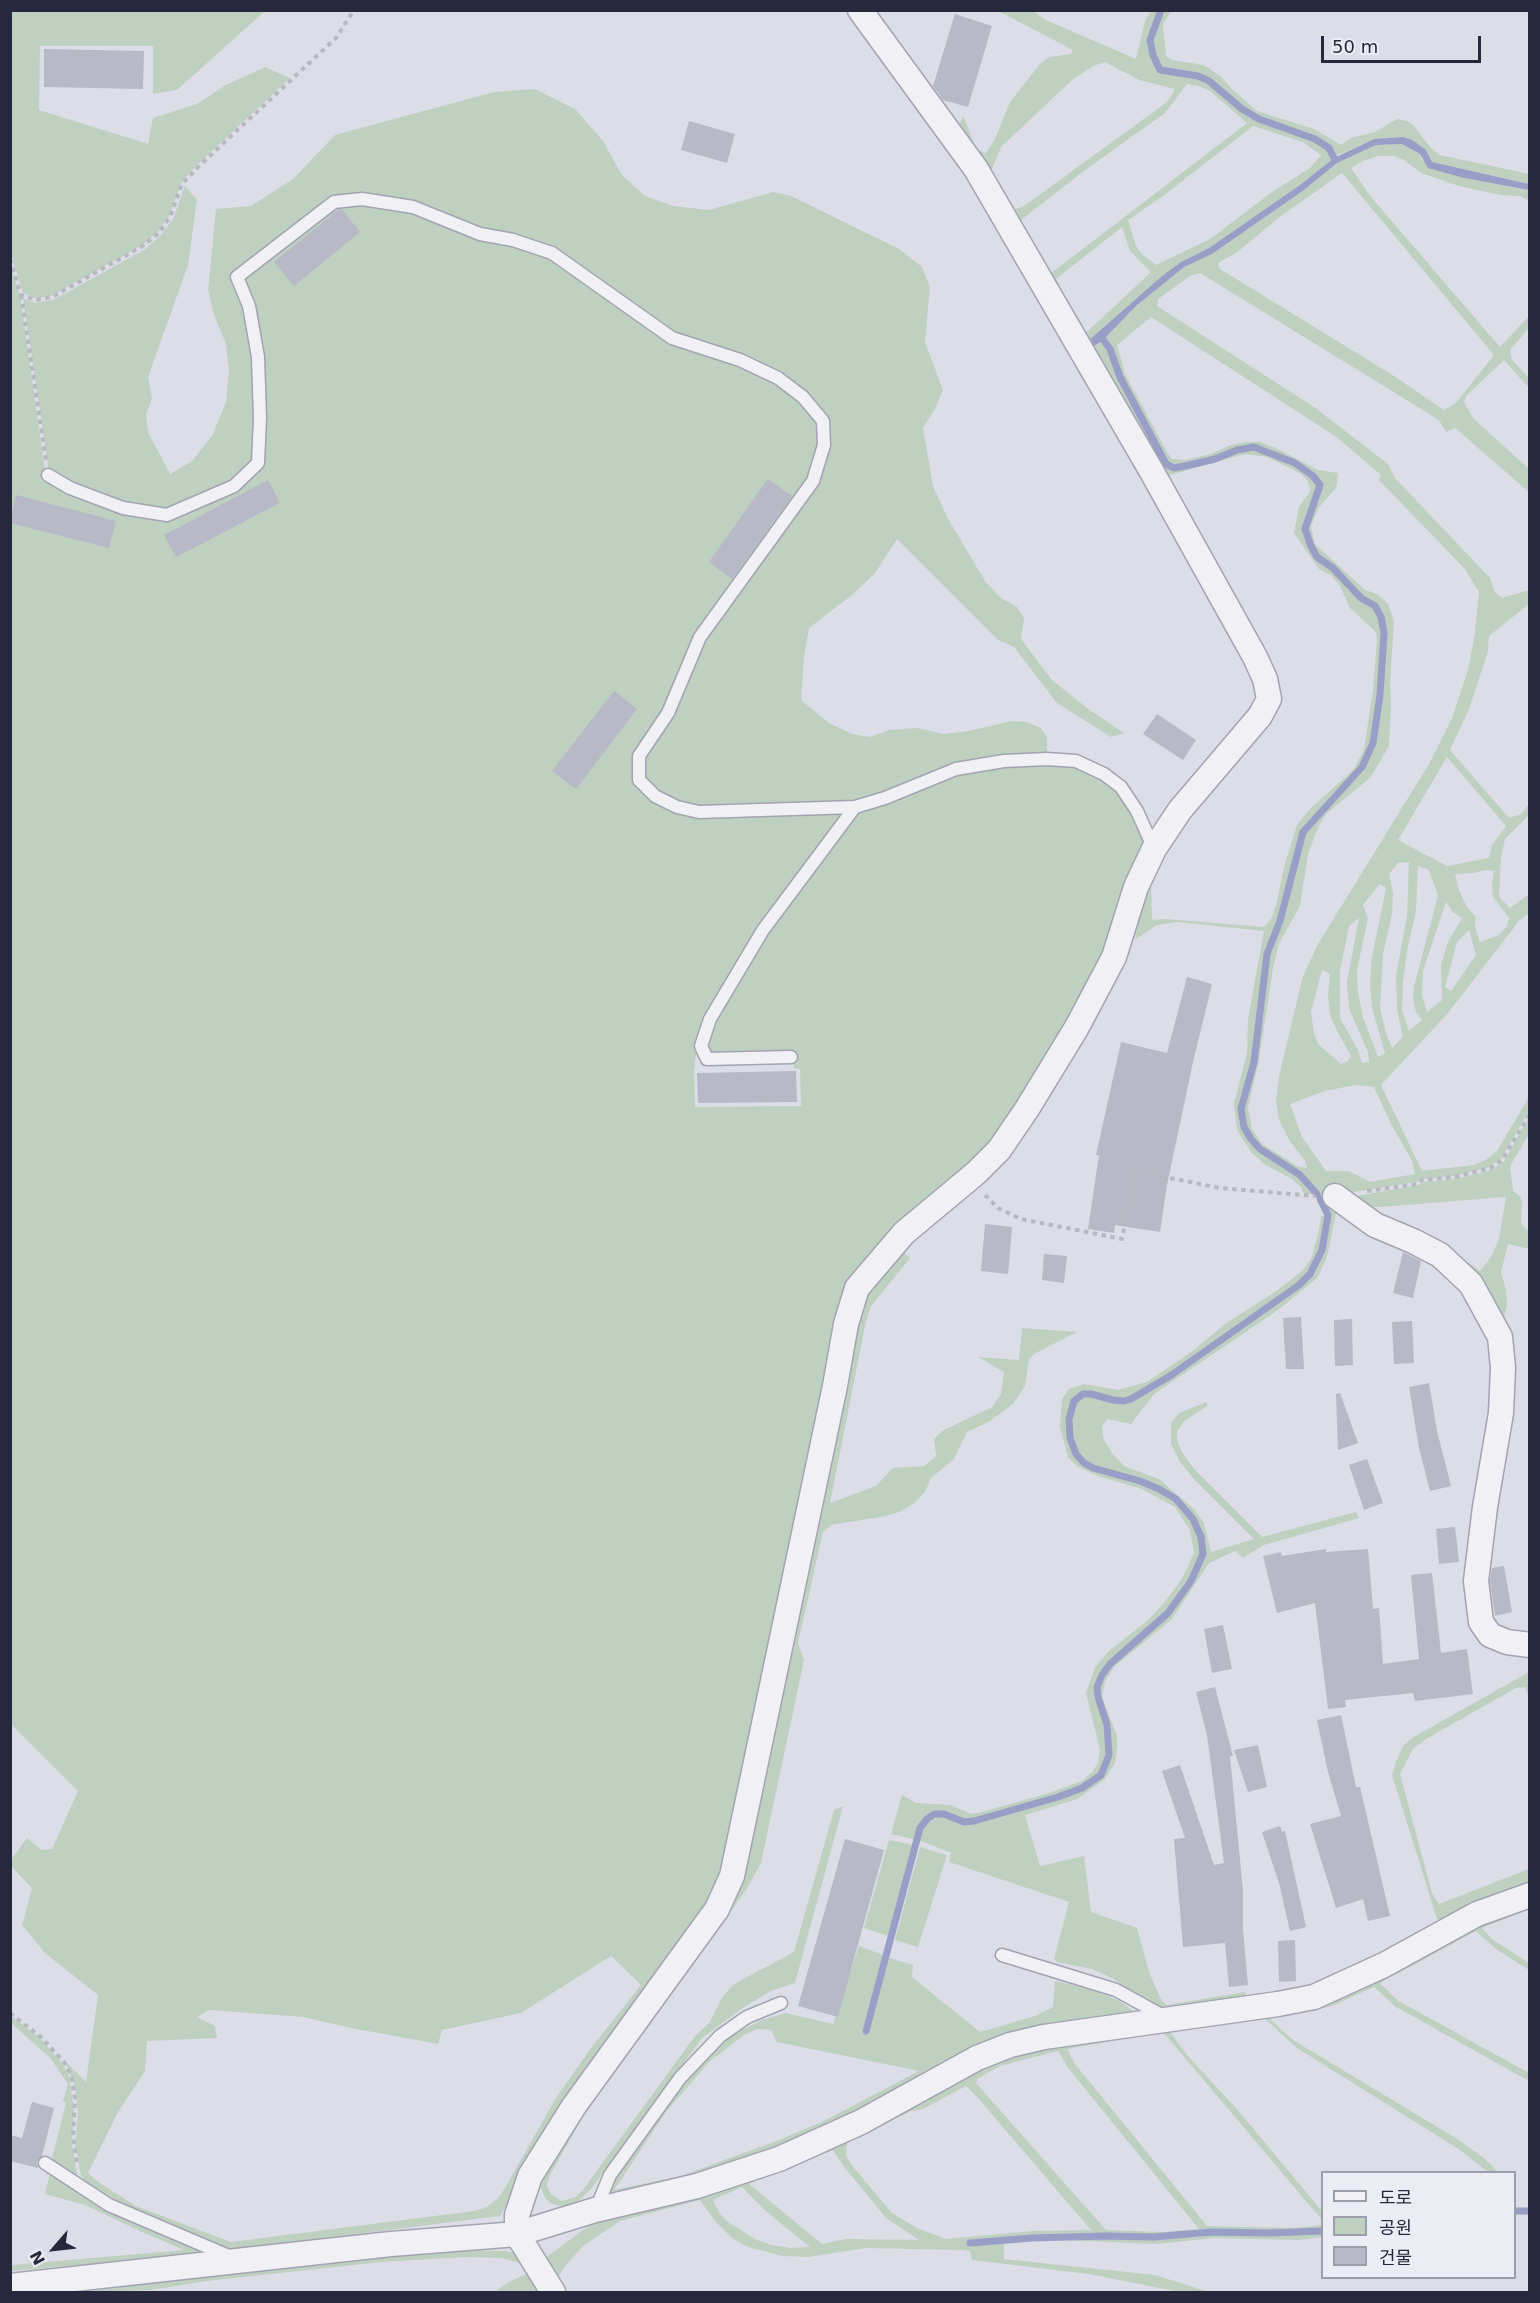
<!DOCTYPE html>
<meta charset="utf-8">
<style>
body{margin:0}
#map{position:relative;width:1540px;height:2303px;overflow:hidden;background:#dddde7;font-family:"DejaVu Sans","Noto Sans KR",sans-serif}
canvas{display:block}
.frame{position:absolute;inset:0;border:12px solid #27273d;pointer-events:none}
.legend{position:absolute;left:1321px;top:2171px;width:195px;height:108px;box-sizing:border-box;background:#ecedf4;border:2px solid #9d9eab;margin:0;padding:8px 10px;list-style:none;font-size:18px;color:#27273d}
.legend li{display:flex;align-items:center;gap:12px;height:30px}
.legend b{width:30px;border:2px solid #9d9eab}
.north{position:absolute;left:24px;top:2219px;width:60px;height:60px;-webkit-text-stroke:4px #ecedf4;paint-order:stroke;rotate:242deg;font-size:16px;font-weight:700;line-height:24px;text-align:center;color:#27273d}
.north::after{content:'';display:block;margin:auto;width:21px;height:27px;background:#27273d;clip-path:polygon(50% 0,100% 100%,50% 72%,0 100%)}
.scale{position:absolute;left:1321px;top:36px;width:160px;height:27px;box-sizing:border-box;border:3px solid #27273d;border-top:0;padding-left:8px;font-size:18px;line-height:21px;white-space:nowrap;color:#27273d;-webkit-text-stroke:4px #ecedf4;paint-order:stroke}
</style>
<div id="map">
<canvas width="1540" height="2303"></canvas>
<div class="frame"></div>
<ul class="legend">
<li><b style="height:8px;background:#f0f0f5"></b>도로</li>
<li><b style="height:16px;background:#bed0c0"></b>공원</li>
<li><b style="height:16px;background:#b8b8c6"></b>건물</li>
</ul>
<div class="north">N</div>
<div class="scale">50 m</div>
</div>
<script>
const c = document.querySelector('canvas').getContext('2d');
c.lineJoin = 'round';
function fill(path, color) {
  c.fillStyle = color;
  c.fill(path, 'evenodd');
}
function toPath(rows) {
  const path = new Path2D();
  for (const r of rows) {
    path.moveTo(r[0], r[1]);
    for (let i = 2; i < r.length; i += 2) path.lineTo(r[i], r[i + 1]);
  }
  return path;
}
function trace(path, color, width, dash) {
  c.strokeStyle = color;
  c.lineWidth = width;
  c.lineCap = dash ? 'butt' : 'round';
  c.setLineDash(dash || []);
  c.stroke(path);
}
const green = toPath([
 [10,11,265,11,177,90,153,94,153,46,40,46,39,110,148,144,153,118,197,104,226,85,265,67,290,78,197,165,181,183,169,216,158,232,141,246,51,296,35,298,23,293,11,254],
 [1001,11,1033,11,1046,20,1136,59,1145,21,1151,11,1159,11,1148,40,1151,55,1159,72,1197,78,1208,82,1241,110,1258,121,1314,140,1328,149,1334,158,1300,185,1209,248,1181,262,1162,276,1088,342,1091,347,1101,341,1109,350,1119,378,1165,465,1174,469,1185,467,1216,460,1237,452,1254,449,1295,465,1312,477,1318,485,1304,528,1309,547,1316,558,1332,570,1343,580,1347,589,1360,600,1374,608,1380,617,1383,633,1379,695,1371,742,1361,766,1302,831,1279,921,1266,954,1252,1062,1240,1109,1243,1127,1249,1140,1259,1150,1299,1176,1316,1195,1303,1193,1301,1187,1292,1179,1264,1164,1251,1152,1237,1130,1234,1104,1247,1053,1248,1019,1264,931,1178,922,1157,925,1135,940,1146,877,1151,879,1152,920,1166,919,1264,927,1271,919,1276,906,1284,867,1297,825,1309,810,1354,769,1364,749,1373,691,1377,639,1375,631,1350,608,1340,586,1331,575,1319,569,1294,533,1299,507,1311,490,1307,480,1300,473,1267,457,1245,454,1163,477,957,130,963,116,977,150,986,153,995,139,1010,102,1040,64,1049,57,1071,54,1073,50,1000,12],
 [1105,62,1139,80,1175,89,1167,102,1024,206,1013,210,990,174,1001,147,1072,80,1093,66],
 [1187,84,1199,86,1210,91,1247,123,1050,274,1021,220,1084,171,1165,113],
 [1253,126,1303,142,1321,155,1310,168,1272,192,1210,239,1156,265,1143,255,1136,246,1128,220,1163,196],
 [1122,227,1130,251,1151,272,1088,331,1083,331,1056,279],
 [1163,11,1171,11,1163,24,1166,56,1172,60,1204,65,1220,76,1233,90,1257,111,1314,129,1341,145,1351,138,1375,132,1397,119,1407,121,1413,125,1431,148,1440,155,1529,174,1529,184,1432,162,1403,137,1374,139,1336,156,1330,147,1316,137,1259,118,1243,108,1209,79,1198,75,1161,69,1154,54,1151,40],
 [535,89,575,109,603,141,622,175,645,196,673,206,709,210,773,192,791,196,899,249,922,267,930,287,925,342,943,390,935,409,923,428,933,486,948,519,985,581,1001,598,1017,607,1024,618,1021,639,1052,680,1087,708,1124,733,1111,737,1057,703,1014,647,998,640,897,539,875,573,852,595,809,628,804,657,801,700,829,723,852,734,870,737,889,730,917,728,944,734,969,731,1011,721,1026,722,1041,728,1047,738,1047,756,1004,758,855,804,699,809,657,793,642,779,642,757,703,639,816,483,827,445,805,395,674,335,553,250,481,231,442,214,333,199,233,276,246,307,255,358,255,462,232,483,167,512,123,504,72,486,49,472,23,298,34,303,53,300,144,250,161,235,173,219,185,186,197,200,188,265,148,377,152,398,146,415,148,432,170,474,192,461,212,436,226,402,229,371,226,344,214,315,208,290,216,209,251,206,293,179,335,135,494,92],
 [1402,144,1420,154,1422,160,1464,178,1529,190,1529,201,1520,196,1501,195,1459,186,1421,173,1404,160,1394,156,1379,156,1363,161,1351,168,1371,197,1500,347,1529,316,1529,328,1510,350,1512,360,1529,378,1529,388,1504,360,1466,396,1464,402,1473,418,1529,469,1529,492,1455,428,1446,432,1439,420,1200,273,1190,276,1158,299,1157,306,1314,407,1388,464,1395,478,1490,578,1495,592,1502,598,1529,590,1529,604,1489,636,1488,651,1469,709,1450,750,1509,818,1521,814,1529,804,1529,815,1505,839,1501,857,1499,897,1510,908,1529,894,1529,913,1519,921,1448,1013,1381,1085,1422,1171,1474,1165,1486,1160,1497,1151,1529,1097,1529,1111,1501,1159,1490,1167,1454,1176,1422,1179,1417,1182,1335,1195,1318,1194,1301,1174,1261,1148,1252,1138,1246,1126,1243,1109,1255,1062,1269,955,1281,922,1305,832,1363,768,1374,743,1382,696,1386,633,1383,616,1376,605,1362,597,1350,587,1346,578,1334,567,1319,556,1312,546,1307,529,1322,484,1315,475,1296,462,1254,446,1236,448,1215,457,1184,464,1174,466,1168,463,1121,377,1111,348,1104,339,1136,306,1166,281,1184,267,1212,254,1304,190,1337,163,1376,145],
 [1342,173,1494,355,1456,403,1444,410,1394,376,1220,269,1218,263,1236,253,1281,216],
 [1151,317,1335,436,1367,463,1381,475,1379,480,1465,569,1479,592,1475,633,1468,670,1452,718,1429,764,1318,944,1303,976,1280,1072,1276,1101,1279,1120,1289,1140,1305,1161,1307,1168,1299,1167,1262,1144,1252,1129,1248,1107,1259,1060,1273,968,1279,943,1300,906,1308,854,1319,825,1327,813,1370,778,1389,746,1391,705,1390,684,1394,621,1388,604,1377,594,1365,590,1315,544,1311,526,1319,507,1336,488,1338,473,1318,470,1278,449,1260,442,1247,442,1231,445,1211,454,1185,460,1172,459,1168,454,1125,374,1117,345],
 [1447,757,1506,826,1492,845,1489,858,1447,866,1398,840],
 [1409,862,1407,916,1396,975,1397,1009,1403,1037,1392,1048,1386,1033,1380,1008,1383,954,1392,914,1393,893,1389,874,1398,863],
 [1418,866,1429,870,1438,896,1414,986,1413,999,1416,1012,1422,1020,1409,1031,1402,1011,1403,983,1407,951,1416,911],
 [1486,870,1494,871,1492,886,1493,897,1509,918,1507,926,1499,935,1480,942,1475,927,1476,917,1467,907,1459,890,1455,874,1473,873],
 [1380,884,1386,888,1372,957,1370,983,1372,1008,1385,1053,1378,1057,1363,1017,1358,993,1357,970,1368,918,1363,905],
 [1446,902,1453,912,1462,918,1448,942,1441,965,1442,1000,1427,1012,1422,996,1423,971],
 [1359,918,1347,982,1349,1009,1368,1052,1369,1062,1362,1063,1358,1050,1340,1018,1340,971,1349,926],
 [1469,930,1476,955,1451,991,1445,987,1457,942],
 [1322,970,1330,974,1328,996,1330,1015,1338,1033,1351,1056,1348,1061,1341,1064,1318,1044,1314,1033,1311,1012],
 [1355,1085,1374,1087,1391,1124,1412,1161,1415,1174,1370,1182,1349,1171,1326,1171,1302,1137,1290,1104,1325,1091],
 [362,202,412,210,480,237,513,243,550,256,670,341,739,363,777,381,801,399,820,422,821,445,810,480,721,600,697,636,665,712,636,755,636,782,653,798,676,810,698,815,851,811,762,928,708,1016,697,1047,694,1071,695,1107,801,1106,800,1069,794,1068,793,1056,708,1058,703,1045,712,1020,766,932,856,811,886,801,956,772,1004,765,1047,762,1075,764,1103,777,1119,789,1135,812,1150,847,1134,872,1126,892,1109,952,1087,999,1034,1092,999,1143,964,1178,900,1231,864,1266,854,1278,846,1294,832,1347,807,1481,723,1881,697,1925,608,2041,554,2118,527,2163,516,2188,500,2216,292,2242,232,2252,180,2231,131,2209,86,2182,81,2175,75,2144,78,2112,75,2087,65,2061,86,2082,98,1995,45,1953,22,1925,32,1888,10,1865,11,1860,27,1838,41,1850,52,1849,78,1791,10,1723,10,263,20,296,46,477,69,491,122,511,168,519,236,488,261,465,263,418,261,357,252,305,241,278,335,205],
 [611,1956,641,1985,591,2048,556,2098,505,2188,498,2198,487,2207,474,2211,231,2242,136,2206,101,2184,88,2173,118,2112,145,2071,147,2041,217,2038,215,2026,197,2017,209,2010,304,2017,351,2028,438,2044,442,2030,521,2013],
 [1529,1117,1529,1134,1510,1166,1513,1191,1520,1196,1522,1203,1521,1221,1523,1226,1529,1232,1529,1249,1508,1244,1501,1272,1506,1290,1507,1304,1503,1324,1494,1307,1358,1204,1357,1196,1418,1185,1423,1182,1455,1179,1491,1170,1504,1161],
 [1506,1197,1499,1239,1491,1257,1480,1271,1439,1243,1367,1208],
 [1322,1200,1326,1201,1336,1213,1327,1257,1317,1278,1278,1310,1154,1394,1131,1424,1108,1419,1102,1426,1104,1440,1112,1453,1124,1466,1159,1479,1194,1509,1204,1523,1211,1552,1254,1539,1193,1478,1180,1462,1171,1444,1171,1423,1179,1413,1207,1402,1207,1406,1183,1422,1177,1432,1177,1441,1183,1454,1195,1470,1262,1537,1356,1512,1359,1518,1264,1545,1243,1558,1235,1551,1209,1563,1172,1619,1114,1667,1105,1682,1102,1697,1117,1736,1117,1750,1115,1763,1104,1780,1077,1799,1025,1815,1040,1866,1084,1856,1091,1912,1137,1928,1150,1975,1162,2001,1167,2005,1245,1992,1247,1997,1160,2010,1112,1978,1092,1969,1057,1962,1054,1959,1069,1902,949,1862,951,1853,919,1840,922,1829,928,1820,934,1816,944,1816,964,1823,974,1823,1058,1798,1083,1789,1102,1776,1111,1755,1108,1725,1099,1697,1099,1687,1103,1676,1112,1665,1170,1615,1193,1582,1205,1554,1202,1537,1195,1518,1177,1498,1160,1487,1094,1467,1085,1462,1078,1453,1071,1437,1070,1419,1073,1410,1075,1402,1083,1396,1090,1396,1113,1402,1124,1403,1132,1401,1171,1377,1300,1286,1311,1275,1324,1251,1330,1214],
 [1327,1215,1321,1249,1315,1262,1298,1284,1280,1297,1169,1374,1130,1397,1114,1399,1091,1392,1082,1393,1073,1400,1067,1419,1069,1438,1075,1455,1083,1464,1092,1470,1140,1483,1175,1501,1192,1520,1199,1538,1201,1554,1190,1580,1167,1612,1109,1663,1101,1674,1096,1687,1096,1698,1105,1726,1108,1754,1099,1774,1081,1786,1057,1795,973,1820,964,1820,944,1813,933,1813,925,1818,919,1827,916,1840,891,1834,902,1795,916,1803,951,1805,971,1814,978,1813,1046,1794,1082,1781,1092,1772,1098,1763,1100,1750,1086,1693,1095,1667,1108,1652,1148,1620,1164,1603,1182,1579,1194,1553,1190,1530,1175,1507,1142,1489,1098,1476,1077,1466,1068,1457,1060,1427,1062,1399,1069,1389,1084,1384,1118,1390,1147,1382,1194,1350,1225,1324,1275,1292,1301,1272,1311,1259,1319,1231,1321,1216],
 [898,1248,910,1258,871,1306,866,1321,830,1503,876,1486,893,1468,924,1466,936,1456,934,1439,942,1431,992,1407,1001,1394,1004,1372,978,1357,1019,1360,1022,1328,1077,1332,1034,1354,1029,1359,1025,1386,1013,1404,990,1421,967,1432,954,1459,931,1478,925,1492,913,1504,899,1512,886,1516,831,1525,823,1532,798,1643,804,1660,761,1863,746,1890,586,2111,549,2177,547,2186,551,2194,562,2201,576,2197,582,2191,695,2036,710,2022,723,1996,734,1984,794,1952,834,1810,843,1806,795,1983,771,1991,744,2007,702,2038,591,2189,575,2204,567,2207,552,2204,546,2199,541,2189,539,2182,544,2172,722,1909,850,1338,868,1290],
 [1529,1672,1529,1696,1525,1687,1516,1688,1426,1739,1413,1749,1400,1774,1432,1893,1439,1904,1529,1869,1529,1885,1438,1922,1392,1775,1396,1762,1403,1746,1412,1738],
 [889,1840,913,1845,888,1936,864,1928],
 [920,1847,947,1855,918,1947,895,1940],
 [1529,1901,1529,1909,1482,1928,1492,1939,1529,1963,1529,1970,1496,1949,1476,1931,1380,1983,1397,2000,1529,2073,1529,2081,1396,2007,1374,1987,1332,2006,1270,2019,1293,2040,1459,2140,1485,2159,1498,2172,1488,2172,1460,2150,1297,2048,1265,2019,1169,2031,1188,2056,1236,2108,1322,2211,1322,2220,1163,2032,1067,2049,1075,2064,1207,2226,1295,2228,1322,2225,1322,2229,1268,2232,1212,2231,1199,2234,1154,2236,1106,2234,1032,2237,970,2241,966,2245,1004,2241,1004,2259,1155,2275,1209,2292,1180,2292,1089,2274,972,2260,970,2251,961,2250,866,2248,808,2257,783,2256,748,2247,733,2239,715,2221,700,2200,620,2221,583,2246,565,2266,558,2278,544,2259,594,2222,1010,2053,1276,2011],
 [1058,2051,1069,2069,1199,2229,1163,2232,1106,2230,976,2083,977,2079,1000,2066],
 [966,2086,978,2098,1091,2230,1032,2231,946,2239,917,2228,892,2213,850,2163,846,2155,847,2143,911,2111,923,2109],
 [833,2150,845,2168,886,2218,919,2240,845,2239,822,2244,749,2184],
 [742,2187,768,2213,810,2247,790,2248,772,2245,757,2240,729,2223,720,2214,713,2200],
 [859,1946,883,1955,862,2033,868,2035,889,1958,913,1965,912,1977,980,2032,1035,2016,1053,2007,1055,1981,1086,1988,1118,2000,1136,2013,1089,2019,856,2113,743,2162,614,2195,608,2194,623,2166,655,2120,700,2062,728,2037,762,2020,786,2013,833,2024],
 [757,2029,771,2030,777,2042,919,2071,822,2122,779,2140,681,2176,614,2190,666,2112,709,2062,744,2035],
 [10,2015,40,2038,62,2063,69,2076,74,2112,72,2144,78,2180,51,2163,66,2102,63,2101,68,2084,51,2059,11,2023],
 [50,2172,107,2210,170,2239,212,2253,11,2271,11,2265,184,2250,140,2231,85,2205,45,2194],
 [1322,2232,1322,2237,1298,2240,1214,2238,1157,2244,1063,2240,1106,2237,1154,2239,1200,2237,1212,2234,1268,2235],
 [439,2250,506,2251,523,2255,549,2292,495,2292,507,2283,526,2274,520,2263,502,2258,467,2257,381,2262,207,2281,151,2290,86,2292,324,2260]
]);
const water = toPath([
 [1403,137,1412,140,1426,150,1432,162,1529,184,1529,190,1464,178,1428,168,1420,154,1402,144,1376,145,1337,163,1304,190,1212,254,1184,267,1136,306,1103,340,1091,348,1087,342,1162,276,1181,262,1209,248,1300,185,1334,158,1374,139]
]);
const stream = toPath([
 [1161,10,1150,40,1153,55,1160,70,1198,76,1209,81,1242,109,1259,119,1315,139,1329,148,1335,160],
 [1101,337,1110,349,1120,377,1166,464,1174,468,1185,466,1215,459,1237,450,1254,447,1295,463,1313,476,1320,485,1305,529,1311,546,1317,557,1333,568,1361,598,1375,606,1381,617,1384,633,1380,695,1373,743,1362,767,1303,832,1280,921,1267,954,1254,1062,1241,1109,1244,1127,1251,1139,1260,1149,1300,1175,1317,1194],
 [866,2031,920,1828,927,1819,934,1814,944,1814,964,1822,974,1821,1058,1797,1082,1788,1101,1775,1109,1755,1107,1725,1098,1697,1097,1687,1102,1675,1110,1664,1168,1613,1191,1581,1203,1554,1201,1537,1193,1519,1176,1499,1159,1489,1140,1481,1093,1468,1084,1463,1076,1454,1070,1438,1069,1419,1074,1401,1083,1394,1091,1394,1113,1400,1124,1401,1131,1399,1170,1376,1299,1285,1310,1274,1322,1250,1328,1215,1320,1199],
 [1514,2211,1530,2211],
 [970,2243,1032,2238,1106,2236,1154,2237,1212,2232,1268,2233,1322,2231]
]);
const building = toPath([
 [955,14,992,26,968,107,943,100,933,86],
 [44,49,144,51,143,89,44,87],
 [689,121,735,134,727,163,681,150],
 [342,209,360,232,294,286,274,262,338,210],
 [768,479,792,496,732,579,709,562],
 [268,480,280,503,176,557,164,535],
 [16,495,116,521,109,548,10,523],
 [614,691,637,709,576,789,552,771],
 [1157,714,1196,740,1183,760,1143,734],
 [1187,977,1212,984,1193,1062,1167,1185,1160,1232,1115,1225,1114,1233,1088,1229,1099,1155,1096,1155,1121,1042,1167,1053],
 [796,1071,797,1102,698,1103,697,1073],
 [985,1224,1012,1227,1008,1274,981,1271],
 [1403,1252,1421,1261,1413,1298,1393,1293],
 [1044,1254,1067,1256,1064,1283,1042,1280],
 [1301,1317,1304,1369,1286,1369,1283,1318],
 [1352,1319,1353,1365,1335,1366,1334,1320],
 [1412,1321,1414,1363,1394,1364,1392,1322],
 [1429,1383,1437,1431,1451,1486,1430,1491,1419,1448,1409,1387],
 [1340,1393,1358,1443,1338,1450,1336,1394],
 [1367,1459,1383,1503,1364,1510,1349,1465],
 [1455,1527,1459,1562,1439,1564,1436,1529],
 [1326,1549,1326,1552,1368,1549,1373,1609,1379,1608,1383,1664,1419,1659,1411,1575,1432,1573,1441,1653,1467,1649,1473,1694,1415,1701,1413,1693,1345,1700,1346,1707,1328,1709,1315,1603,1277,1613,1263,1556,1281,1552,1282,1556],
 [1504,1566,1512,1612,1495,1616,1490,1581,1492,1568],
 [1223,1625,1232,1669,1212,1673,1204,1629],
 [1215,1687,1233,1756,1230,1756,1243,1891,1243,1930,1248,1985,1229,1987,1225,1943,1183,1947,1174,1839,1185,1838,1162,1771,1180,1765,1214,1865,1224,1863,1207,1735,1196,1692],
 [1341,1715,1356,1787,1360,1787,1390,1916,1368,1921,1363,1899,1336,1908,1310,1824,1341,1816,1328,1772,1317,1720],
 [1258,1745,1267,1787,1248,1792,1234,1750],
 [1280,1826,1282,1832,1285,1831,1306,1927,1290,1931,1279,1883,1262,1832],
 [845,1839,884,1850,838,2017,798,2006],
 [1295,1940,1296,1981,1279,1982,1278,1941],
 [32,2102,54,2108,42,2156,37,2162,38,2168,10,2161,10,2135,22,2138]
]);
const path = toPath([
 [10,259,21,295,35,300,52,297,141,247,159,233,170,217,182,184,198,167,336,38,354,10],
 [21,295,46,460],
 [1367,1191,1417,1184,1422,1180,1455,1177,1490,1168,1502,1160,1530,1114],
 [985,1195,998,1208,1021,1219,1122,1239,1135,1171,1220,1188,1315,1196],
 [10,2013,41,2037,64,2062,71,2075,75,2099,73,2137,77,2164]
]);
const service = toPath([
 [48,475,70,488,123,508,167,515,234,486,258,463,260,418,258,357,249,306,237,277,334,202,362,199,413,207,480,234,513,240,552,253,672,338,740,360,778,378,803,397,823,421,824,445,813,481,700,637,668,713,639,756,639,780,655,796,677,807,699,812,855,807,885,798,956,769,1004,761,1047,759,1076,761,1104,774,1121,787,1137,811,1154,849],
 [791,1057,707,1059,701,1046,710,1019,763,930,855,807],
 [1002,1955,1116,1990,1165,2017],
 [45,2163,109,2205,231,2257],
 [596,2209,610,2175,680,2078,720,2036,747,2017,781,2003]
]);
const minor = toPath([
 [1335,1196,1375,1225,1413,1241,1440,1255,1471,1284,1500,1337,1503,1368,1501,1413,1485,1507,1476,1581,1481,1622,1490,1635,1507,1642,1530,1645],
 [10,2286,391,2244,517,2234,595,2210,697,2186,779,2159,861,2122,977,2058,1010,2045,1044,2037,1278,2004,1314,1997,1384,1965,1477,1914,1530,1895],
 [553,2292,517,2234,517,2215,530,2176,574,2106,717,1909,732,1876,835,1386,846,1324,857,1288,904,1233,976,1173,999,1150,1027,1109,1077,1027,1114,957,1136,887,1154,849,1180,810,1260,716,1269,699,1265,679,1255,657,1152,472,976,169,860,10]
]);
fill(green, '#bed0c0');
fill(water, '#999ec6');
trace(stream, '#999ec6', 7);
fill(building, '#b8b8c6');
trace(service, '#a3a3b1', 15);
trace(minor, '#a3a3b1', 27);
trace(path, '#b8b8c1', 4, [4.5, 4.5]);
trace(service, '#f0f0f5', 12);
trace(minor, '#f0f0f5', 24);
</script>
